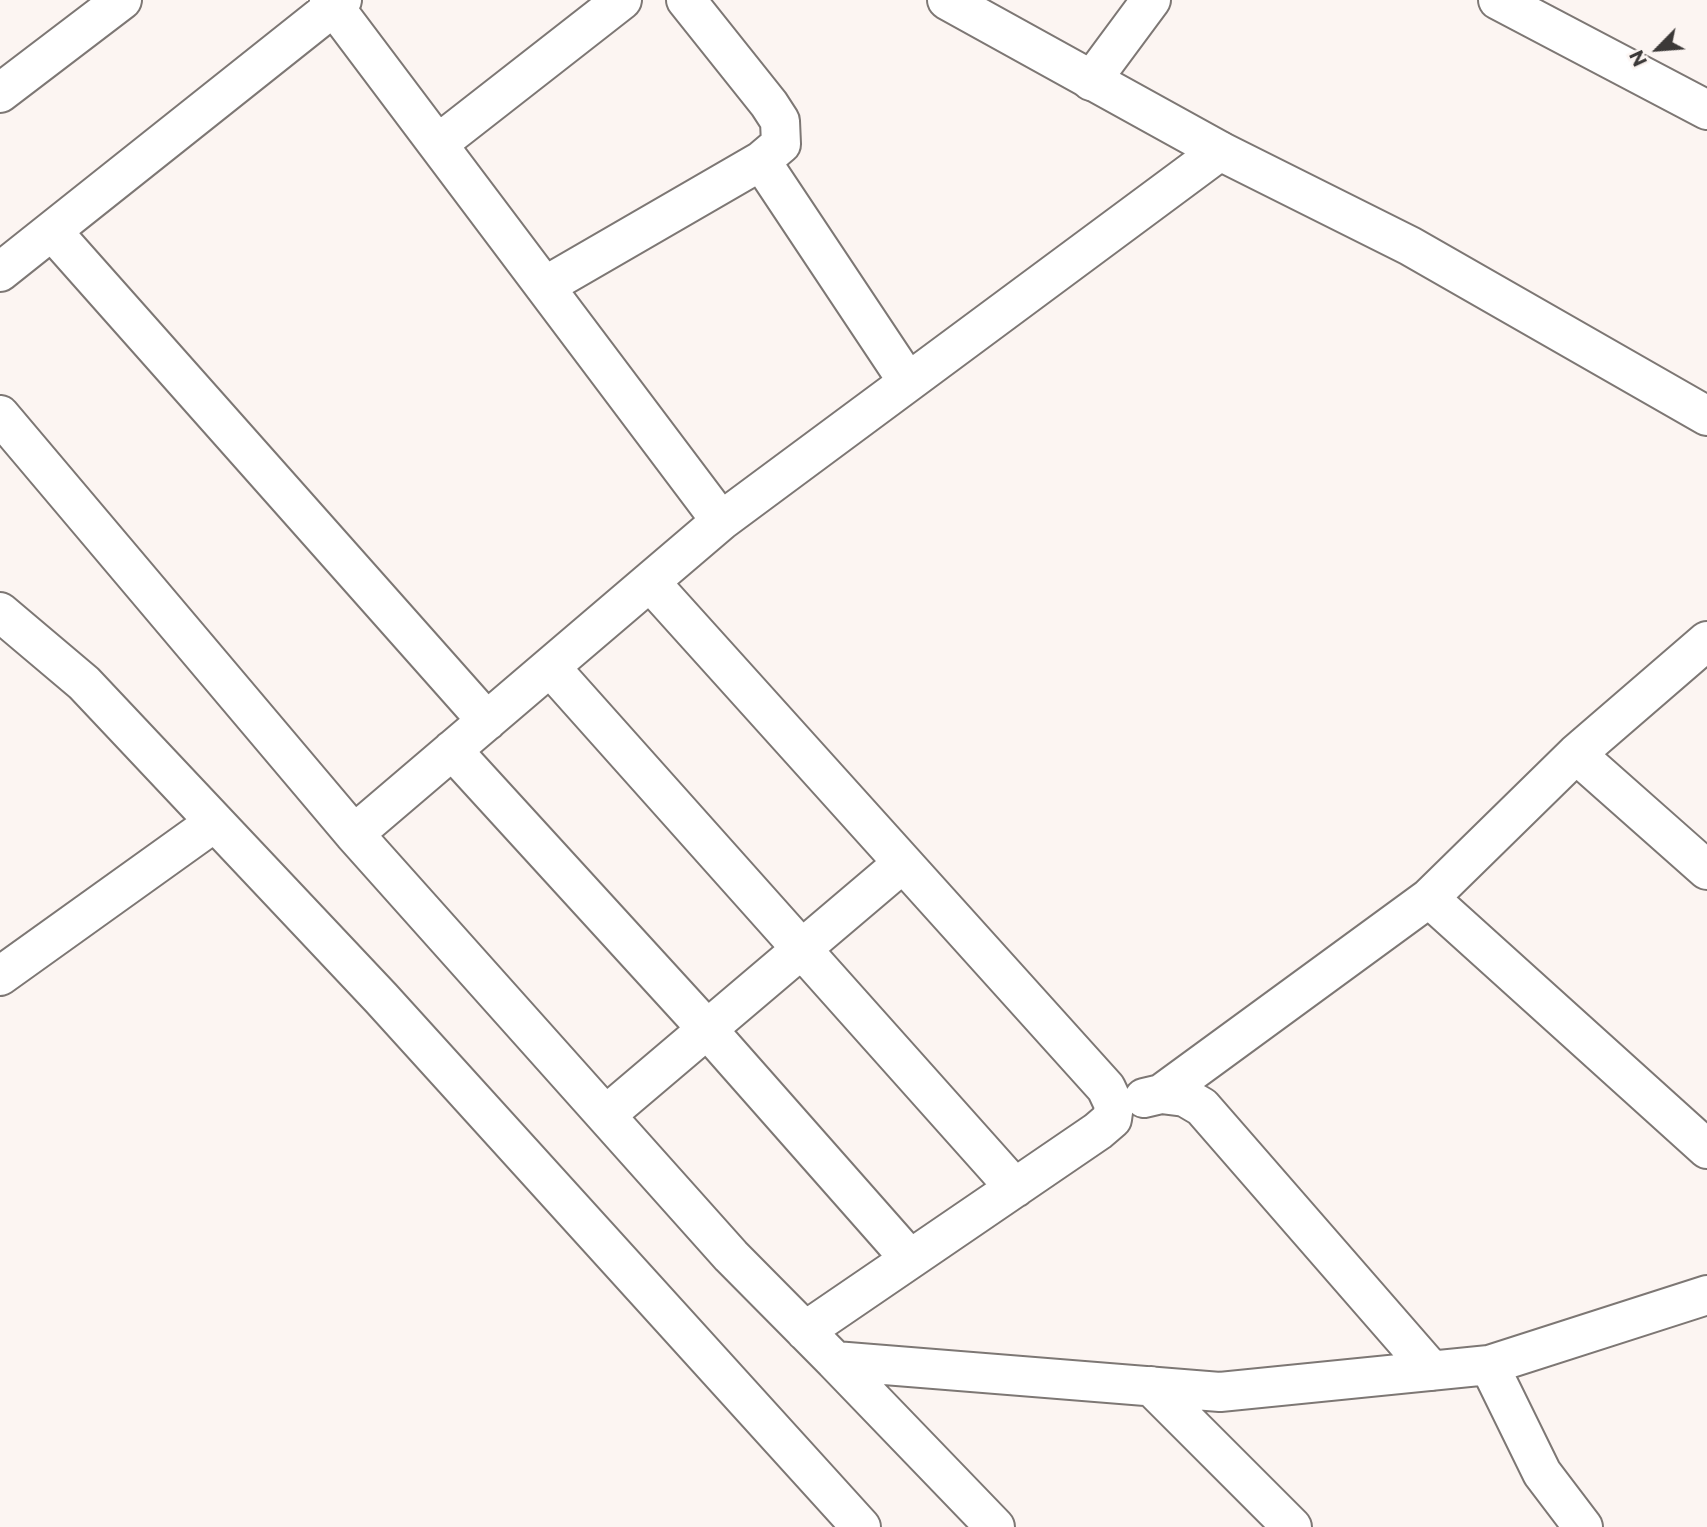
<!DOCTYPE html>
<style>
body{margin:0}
#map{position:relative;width:1707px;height:1527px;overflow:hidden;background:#fcf5f2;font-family:Montserrat,sans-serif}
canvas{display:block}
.north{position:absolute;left:1623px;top:14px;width:70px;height:70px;-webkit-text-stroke:5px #fcf5f2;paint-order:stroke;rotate:245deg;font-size:19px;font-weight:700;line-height:28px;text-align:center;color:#3c3938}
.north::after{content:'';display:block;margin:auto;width:24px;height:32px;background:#3c3938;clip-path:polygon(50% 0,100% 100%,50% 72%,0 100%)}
</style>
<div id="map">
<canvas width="1707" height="1527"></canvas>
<div class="north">N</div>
</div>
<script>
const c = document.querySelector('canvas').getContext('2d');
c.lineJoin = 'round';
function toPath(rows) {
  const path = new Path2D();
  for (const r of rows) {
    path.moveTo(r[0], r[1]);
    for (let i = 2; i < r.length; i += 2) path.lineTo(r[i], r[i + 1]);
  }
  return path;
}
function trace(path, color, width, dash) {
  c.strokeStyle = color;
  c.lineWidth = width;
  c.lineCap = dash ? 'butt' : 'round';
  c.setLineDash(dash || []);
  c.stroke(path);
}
const minor = toPath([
 [329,0,721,521],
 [1498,0,1707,110],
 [1091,81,1151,0],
 [0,93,122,0],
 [439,143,622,0],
 [761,161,908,382],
 [52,231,487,721],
 [0,272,342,0],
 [545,286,761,161,781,144,780,121,769,104,686,0],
 [0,415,354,834,731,1256,835,1361,1220,1392,1489,1365,1707,1295],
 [650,582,1106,1088,1114,1105,1112,1119,1098,1131,805,1331],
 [0,612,84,683,215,822,381,998,861,1527],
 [550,667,1015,1188],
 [452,750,707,1029,910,1259],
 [1576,754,1707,870],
 [354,834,721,521,1220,151],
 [1429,898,1707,1149],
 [0,976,215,822],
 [1161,1094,1429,898,1576,754,1707,641],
 [1144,1098,1161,1094,1185,1097,1202,1107,1432,1371],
 [606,1115,903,863],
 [835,1361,995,1527],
 [1489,1365,1542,1473,1583,1527],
 [1151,1386,1292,1527]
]);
const major = toPath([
 [947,0,1220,151,1410,246,1707,416]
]);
trace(minor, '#7d7774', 42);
trace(major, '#7d7774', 42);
trace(minor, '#fff', 38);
trace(major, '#fff', 38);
</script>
